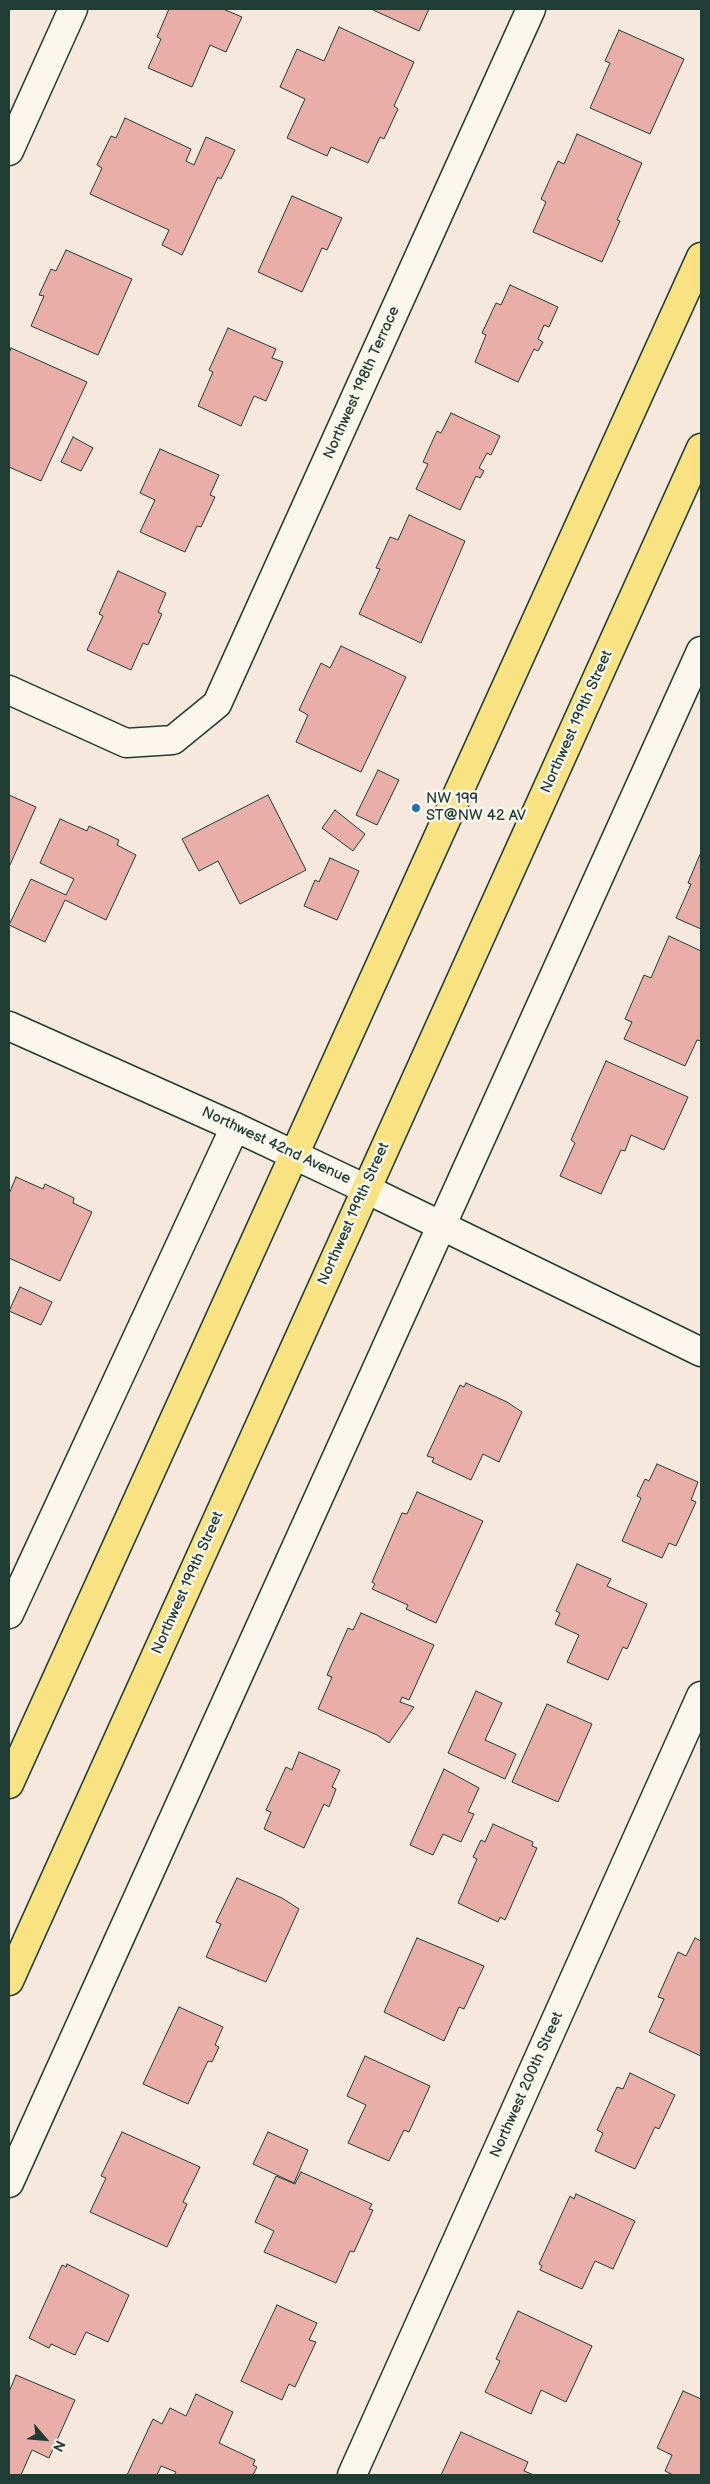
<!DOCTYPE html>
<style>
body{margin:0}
#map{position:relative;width:710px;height:2484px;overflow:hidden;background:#f7e8de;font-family:"Balsamiq Sans",sans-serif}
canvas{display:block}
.frame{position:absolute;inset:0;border:10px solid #1f3d34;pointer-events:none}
.north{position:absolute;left:20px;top:2414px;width:50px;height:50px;-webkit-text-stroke:4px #fbf7ec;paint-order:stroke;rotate:117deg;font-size:14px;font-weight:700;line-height:20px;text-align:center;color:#1f3d34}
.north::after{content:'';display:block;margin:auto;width:18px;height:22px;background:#1f3d34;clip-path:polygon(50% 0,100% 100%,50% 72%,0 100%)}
</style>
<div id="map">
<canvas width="710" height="2484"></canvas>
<div class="frame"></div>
<div class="north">N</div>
</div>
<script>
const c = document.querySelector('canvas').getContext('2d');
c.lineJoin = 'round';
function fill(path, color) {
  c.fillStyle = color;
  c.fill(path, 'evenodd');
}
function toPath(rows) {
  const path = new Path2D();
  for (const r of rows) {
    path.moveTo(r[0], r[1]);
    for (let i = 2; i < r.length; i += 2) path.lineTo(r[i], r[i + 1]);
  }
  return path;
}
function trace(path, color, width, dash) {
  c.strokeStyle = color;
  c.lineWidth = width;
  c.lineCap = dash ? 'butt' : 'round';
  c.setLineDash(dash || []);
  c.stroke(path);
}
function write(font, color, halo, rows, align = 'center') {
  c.font = font + ' "Balsamiq Sans",sans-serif';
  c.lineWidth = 5;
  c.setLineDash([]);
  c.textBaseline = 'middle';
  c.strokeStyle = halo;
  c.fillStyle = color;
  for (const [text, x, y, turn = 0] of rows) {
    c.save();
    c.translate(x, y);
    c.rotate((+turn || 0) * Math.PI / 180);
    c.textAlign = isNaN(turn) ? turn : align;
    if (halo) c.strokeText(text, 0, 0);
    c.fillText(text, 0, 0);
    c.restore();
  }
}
const building = toPath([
 [169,9,223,9,242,17,226,52,210,45,192,87,148,68,161,39,157,37,169,9],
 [371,9,429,9,419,31,371,9],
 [339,27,414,62,394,106,398,109,384,139,380,137,368,163,331,147,327,156,287,138,305,99,280,87,297,49,324,61,339,27],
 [619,30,684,59,650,134,590,108,610,63,605,61,619,30],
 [125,118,191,149,186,161,194,165,206,137,235,150,221,179,218,177,182,255,162,245,169,230,90,194,102,168,97,165,111,136,116,138,125,118],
 [577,134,642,163,617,220,620,221,602,262,533,232,546,202,541,199,558,161,564,164,577,134],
 [292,196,342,218,327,250,322,248,302,292,258,272,292,196],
 [66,250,132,279,98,355,31,326,44,296,39,295,51,269,56,271,66,250],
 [510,285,558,307,549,327,544,325,538,339,543,342,538,351,534,349,518,382,475,362,486,335,482,333,496,303,501,305,510,285],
 [228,328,276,349,272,358,283,362,266,401,254,396,241,426,198,406,213,372,209,370,228,328],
 [11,348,87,382,41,481,9,467,9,354,11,348],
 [451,413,500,436,491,455,487,453,479,468,484,471,480,478,476,476,460,510,416,489,428,464,423,462,437,431,441,433,451,413],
 [73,437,93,448,81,471,61,462,73,437],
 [160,449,219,475,210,495,215,497,201,527,197,526,185,552,140,532,155,500,140,493,160,449],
 [409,515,465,541,421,643,359,614,380,569,376,568,390,537,398,540,409,515],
 [118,571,166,593,158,612,162,614,148,645,143,643,131,670,87,650,103,616,99,614,118,571],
 [341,646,406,677,361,772,296,742,308,715,299,710,321,663,330,668,341,646],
 [378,770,399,780,377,825,356,815,378,770],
 [9,795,36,807,9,867,9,795],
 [268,795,306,870,240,904,218,861,199,871,182,839,268,795],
 [335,810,365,834,353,851,322,828,335,810],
 [60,819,87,831,89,826,119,840,117,845,136,855,106,920,65,900,45,942,9,925,31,879,66,895,74,879,40,863,60,819],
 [701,852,701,929,676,918,691,884,688,883,701,852],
 [330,858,359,871,337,920,304,906,315,880,319,882,330,858],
 [669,936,701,951,701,1041,697,1040,685,1066,624,1039,632,1022,625,1019,644,975,651,978,669,936],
 [606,1061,688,1097,664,1150,631,1135,625,1151,621,1150,601,1194,560,1176,575,1143,571,1140,606,1061],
 [16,1177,43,1189,45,1184,74,1198,73,1203,92,1212,60,1281,9,1258,9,1194,16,1177],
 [20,1287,52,1302,41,1325,9,1311,20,1287],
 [466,1383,507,1402,522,1412,499,1462,483,1454,471,1480,432,1462,434,1458,427,1456,460,1385,464,1387,466,1383],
 [657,1464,698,1482,691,1500,696,1502,676,1546,669,1543,662,1558,622,1541,641,1498,637,1496,645,1479,649,1481,657,1464],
 [417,1492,483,1521,436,1623,406,1609,408,1605,372,1589,375,1584,372,1582,402,1513,407,1514,417,1492],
 [577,1564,611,1579,607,1586,647,1604,627,1649,623,1647,608,1680,567,1662,579,1635,555,1624,560,1613,556,1611,577,1564],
 [361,1613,434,1645,409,1700,402,1697,400,1702,414,1707,389,1743,377,1735,318,1709,332,1677,327,1675,348,1628,353,1630,361,1613],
 [476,1691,502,1703,485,1740,516,1754,505,1779,448,1753,476,1691],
 [547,1704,592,1724,558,1802,512,1782,547,1704],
 [299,1752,340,1770,332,1787,336,1789,329,1807,324,1804,304,1848,264,1829,271,1812,266,1810,286,1767,292,1770,299,1752],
 [444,1769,479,1788,468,1812,474,1814,461,1842,443,1834,433,1855,410,1845,444,1769],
 [493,1824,533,1842,532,1846,537,1848,505,1920,500,1917,498,1922,458,1903,477,1859,473,1857,481,1840,485,1842,493,1824],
 [237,1878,282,1898,299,1909,266,1982,206,1957,221,1924,216,1922,237,1878],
 [417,1938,484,1966,464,2009,459,2007,444,2041,384,2012,417,1938],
 [695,1938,701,1941,701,2056,649,2032,664,1999,658,1997,678,1952,686,1956,695,1938],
 [179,2007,223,2027,215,2045,219,2047,212,2062,208,2061,188,2104,143,2084,179,2007],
 [365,2056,430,2086,409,2132,404,2130,389,2161,348,2143,366,2105,347,2096,365,2056],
 [630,2073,675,2095,659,2129,655,2127,635,2169,595,2151,603,2133,597,2130,617,2087,623,2089,630,2073],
 [122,2132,200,2167,183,2202,187,2204,167,2247,90,2212,106,2178,101,2176,122,2132],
 [268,2132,308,2150,294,2183,253,2164,268,2132],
 [301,2172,372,2204,369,2209,373,2210,354,2252,350,2251,336,2283,264,2252,274,2231,255,2222,276,2176,295,2184,301,2172],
 [576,2194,635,2221,613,2269,595,2261,582,2289,540,2270,542,2266,539,2264,570,2196,574,2199,576,2194],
 [67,2264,129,2295,108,2342,86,2332,75,2355,51,2344,49,2348,29,2338,62,2265,66,2267,67,2264],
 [277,2305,317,2323,309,2340,316,2342,295,2387,289,2384,282,2400,241,2381,277,2305],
 [518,2311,592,2346,566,2402,541,2390,531,2414,485,2392,500,2361,496,2359,518,2311],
 [16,2375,75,2400,49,2458,32,2450,21,2475,9,2475,9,2392,16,2375],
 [683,2391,701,2399,701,2475,673,2475,665,2471,672,2455,657,2448,683,2391],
 [196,2394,233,2412,219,2443,255,2460,253,2465,257,2467,253,2475,174,2475,176,2472,161,2466,157,2475,127,2475,153,2419,162,2424,170,2408,186,2416,196,2394],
 [461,2432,528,2462,524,2471,534,2475,441,2475,461,2432]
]);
const street = toPath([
 [9,151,73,9],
 [9,690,126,743,173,740,217,704,531,9],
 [366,1189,701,1352],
 [9,1614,235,1127],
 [9,2183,701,651],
 [352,2475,701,1696]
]);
const secondary = toPath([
 [9,1026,235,1127,366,1189]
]);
const primary = toPath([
 [9,1784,701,257],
 [9,1981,701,448]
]);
const markers = [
 [416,808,5,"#1f6fb2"]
];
const streetNames = [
 ["Northwest 198th Terrace",362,383,-66],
 ["Northwest 199th Street",577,722,-66],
 ["Northwest 42nd Avenue",276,1146,25],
 ["Northwest 199th Street",354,1214,-66],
 ["Northwest 199th Street",188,1583,-66],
 ["Northwest 200th Street",527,2085,-66]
];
const poiNames = [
 ["NW 199",426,799],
 ["ST@NW 42 AV",426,816]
];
fill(building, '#e9aea8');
trace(building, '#1f3d34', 1);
trace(street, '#1f3d34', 31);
trace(secondary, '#1f3d34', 31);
trace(primary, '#1f3d34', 31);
trace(street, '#fbf7ec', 28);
trace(secondary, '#fbf7ec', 28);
trace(primary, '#f8e281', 28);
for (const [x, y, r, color] of markers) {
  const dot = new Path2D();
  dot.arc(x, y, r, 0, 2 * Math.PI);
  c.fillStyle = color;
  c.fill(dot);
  trace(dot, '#fbf7ec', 2);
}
write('15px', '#1f3d34', '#fbf7ec', streetNames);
write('15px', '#1f3d34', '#fbf7ec', poiNames, 'left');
</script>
